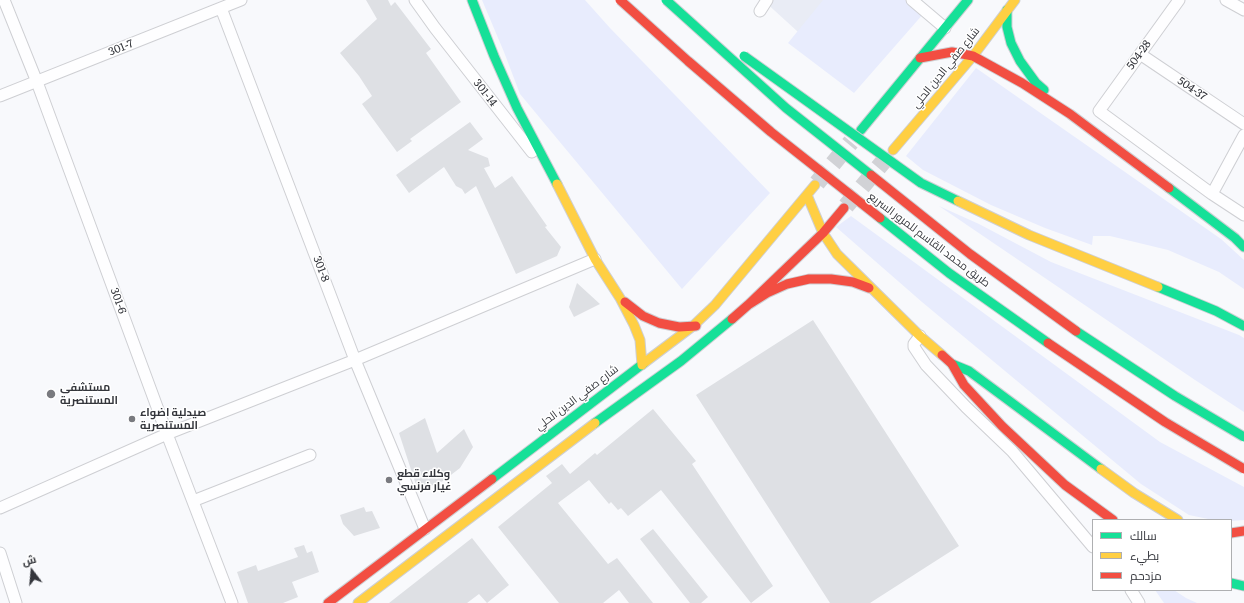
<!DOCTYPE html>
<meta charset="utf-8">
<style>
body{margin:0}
#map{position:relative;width:1244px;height:603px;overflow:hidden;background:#f8f9fc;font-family:Literata,Cairo,serif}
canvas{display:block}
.legend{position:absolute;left:1092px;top:519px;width:140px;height:72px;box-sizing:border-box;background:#fff;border:1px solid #aeafb1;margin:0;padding:5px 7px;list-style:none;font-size:12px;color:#34363c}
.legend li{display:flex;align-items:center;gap:8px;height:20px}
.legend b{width:20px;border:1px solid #aeafb1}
.north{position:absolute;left:12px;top:551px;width:40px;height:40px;-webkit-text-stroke:3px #fff;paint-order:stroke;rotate:344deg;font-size:11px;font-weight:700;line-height:16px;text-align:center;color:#34363c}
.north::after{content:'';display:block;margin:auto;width:14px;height:18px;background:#34363c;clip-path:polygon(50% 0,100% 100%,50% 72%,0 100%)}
</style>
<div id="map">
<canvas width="1244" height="603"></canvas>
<ul class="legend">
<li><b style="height:5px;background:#16e098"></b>سالك</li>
<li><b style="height:5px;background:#ffcf43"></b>بطيء</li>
<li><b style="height:5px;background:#f24e42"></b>مزدحم</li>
</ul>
<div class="north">ش</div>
</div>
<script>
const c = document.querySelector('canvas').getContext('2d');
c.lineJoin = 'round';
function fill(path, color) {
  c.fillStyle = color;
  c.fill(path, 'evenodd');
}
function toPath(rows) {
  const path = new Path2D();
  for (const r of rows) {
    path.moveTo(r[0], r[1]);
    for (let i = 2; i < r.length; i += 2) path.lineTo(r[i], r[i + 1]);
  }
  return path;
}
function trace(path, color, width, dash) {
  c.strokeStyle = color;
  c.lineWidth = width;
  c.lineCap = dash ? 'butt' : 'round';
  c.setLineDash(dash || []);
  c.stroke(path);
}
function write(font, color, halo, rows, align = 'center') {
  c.font = font + ' Literata,Cairo,serif';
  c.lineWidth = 3;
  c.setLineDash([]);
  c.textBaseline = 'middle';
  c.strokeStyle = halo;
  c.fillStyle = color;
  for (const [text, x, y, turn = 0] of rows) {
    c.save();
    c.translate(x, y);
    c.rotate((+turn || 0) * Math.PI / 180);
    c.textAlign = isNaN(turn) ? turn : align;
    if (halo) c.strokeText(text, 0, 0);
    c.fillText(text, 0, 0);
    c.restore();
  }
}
const built = toPath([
 [763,0,884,0,832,63]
]);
const green = toPath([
 [482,0,585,0,610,28,770,193,682,289,520,94,504,52],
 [823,0,905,0,924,13,854,93,788,43],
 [976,68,1221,239,1244,260,1244,289,1219,272,1168,250,1110,236,1093,236,1092,245,1045,228,991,205,923,170,906,156],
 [939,206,979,224,1051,262,1239,335,1244,338,1244,412,1195,380],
 [851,216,1160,442,1244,487,1244,520,1231,521,1231,520,1213,520,1189,515,1141,484,922,302,836,227],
 [1155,590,1174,590,1186,598,1197,603,1164,603]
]);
const building = toPath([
 [366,0,388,0,391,6,395,2,431,49,426,53,461,102,410,139,412,141,397,152,362,104,372,96,359,76,340,53,377,19],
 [470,122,483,139,468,150,488,158,490,166,484,168,495,188,512,176,547,226,545,227,561,247,557,256,516,274,476,186,465,194,462,189,456,186,444,167,409,193,396,175],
 [577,283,600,304,574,317,569,307],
 [813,320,959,546,870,603,830,603,696,395],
 [653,409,696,461,692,464,773,586,751,603,661,490,628,516,621,508,618,510,611,502,609,504,589,480,558,503,608,564,617,558,653,603,629,603,619,590,603,603,559,603,498,527,552,483,546,476,562,464,570,474,595,453,597,455],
 [425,418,437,453,464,429,473,447,460,468,443,481,418,491,399,433],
 [364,507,366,512,372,511,380,528,354,536,343,524,340,515],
 [653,529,708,597,701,603,690,603,640,539],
 [472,538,509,585,487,603,479,594,467,603,389,603],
 [304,545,307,553,312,551,319,572,292,582,298,597,283,603,248,603,237,572,256,565,258,571,298,557,294,548]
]);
const primaryTunnel = toPath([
 [817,183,851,142],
 [846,206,893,150]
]);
const street = toPath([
 [4,0,37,82,167,434,232,603],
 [415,0,435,28,532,152],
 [912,0,945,28],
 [1179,0,1099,111,1212,194,1244,215],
 [1226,0,1244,10],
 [221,8,355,360,425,529],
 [760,11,767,0],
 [1140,54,1244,124],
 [0,96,241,0],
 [1212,194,1244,135],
 [920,336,914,344,914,347,926,365,966,407,1012,451,1093,547],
 [193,501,310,455],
 [0,508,167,434,355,360,595,259],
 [0,553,16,603],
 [1131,590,1139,603]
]);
const fast = toPath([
 [472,0,494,56,517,108,557,184],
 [1007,10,1007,27,1011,43,1020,61,1036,83,1044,90],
 [861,130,968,0],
 [1169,188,1235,238,1244,247],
 [1158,287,1216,311,1244,326],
 [952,364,969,371,1101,469],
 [595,423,681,361,732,319],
 [492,479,644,363],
 [1231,583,1244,586]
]);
const slow = toPath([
 [893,150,973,56,1015,0],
 [557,184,595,259,620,298,634,325,640,340,642,365],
 [807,195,823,233,837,254,920,336,942,355],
 [644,363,693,326,715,305,815,185],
 [1101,469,1134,493,1178,520],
 [358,603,595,423]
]);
const jam = toPath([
 [920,58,952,52,973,56,1022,83,1070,114,1169,188],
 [625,302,643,316,659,323,679,327,696,326],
 [748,305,767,293,787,284,809,279,831,279,853,282,869,288],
 [732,319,748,305,823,233,844,208],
 [942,355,952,364,964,385,1002,426,1065,485,1113,520],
 [1231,533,1244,531],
 [328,603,492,479]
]);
const fastBridge = toPath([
 [666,0,786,108,871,175],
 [744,56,921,183,958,201],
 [880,218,949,273,1048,343],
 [1076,331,1175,396,1244,437]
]);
const slowBridge = toPath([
 [958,201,1029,235,1158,287]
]);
const jamBridge = toPath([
 [620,0,688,61,771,132,880,218],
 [871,175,970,254,1076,331],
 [1048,343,1165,422,1244,469]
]);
const markers = [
 [51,394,5,"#797a7f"],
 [132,419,4,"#797a7f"],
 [389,480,4,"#797a7f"]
];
const streetNames = [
 ["301-7",121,48,-22],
 ["504-28",1139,55,-54],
 ["شارع صفي الدين الحلي",946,68,-51],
 ["504-37",1192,89,34],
 ["301-14",485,93,52],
 ["طريق محمد القاسم للمرور السريع",929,240,37],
 ["301-8",321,269,69],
 ["301-6",118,301,70],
 ["شارع صفي الدين الحلي",577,398,-37]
];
const poiNames = [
 ["مستشفى",60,388],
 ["المستنصرية",60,401],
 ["صيدلية اضواء",140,413],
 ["المستنصرية",140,426],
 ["وكلاء قطع",397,474],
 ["غيار فرنسي",397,487]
];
fill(built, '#e9ecf5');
fill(green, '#e8ecfd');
fill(building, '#dee0e4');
trace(primaryTunnel, '#d1d2d6', 17, [17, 8]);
trace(street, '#cecfd3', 13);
trace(fast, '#cecfd3', 11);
trace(slow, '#cecfd3', 11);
trace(jam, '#cecfd3', 11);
trace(street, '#fefeff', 11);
trace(fast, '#16e098', 9);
trace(slow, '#ffcf43', 9);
trace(jam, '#f24e42', 9);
trace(fastBridge, '#cecfd3', 11, []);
trace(slowBridge, '#cecfd3', 11, []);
trace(jamBridge, '#cecfd3', 11, []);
trace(fastBridge, '#16e098', 9);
trace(slowBridge, '#ffcf43', 9);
trace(jamBridge, '#f24e42', 9);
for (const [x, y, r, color] of markers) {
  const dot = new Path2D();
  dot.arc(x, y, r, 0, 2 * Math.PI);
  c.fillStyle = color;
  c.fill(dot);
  trace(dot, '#fff', 1.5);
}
write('11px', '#34363c', '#fff', streetNames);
write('bold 11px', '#34363c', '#fff', poiNames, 'left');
</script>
